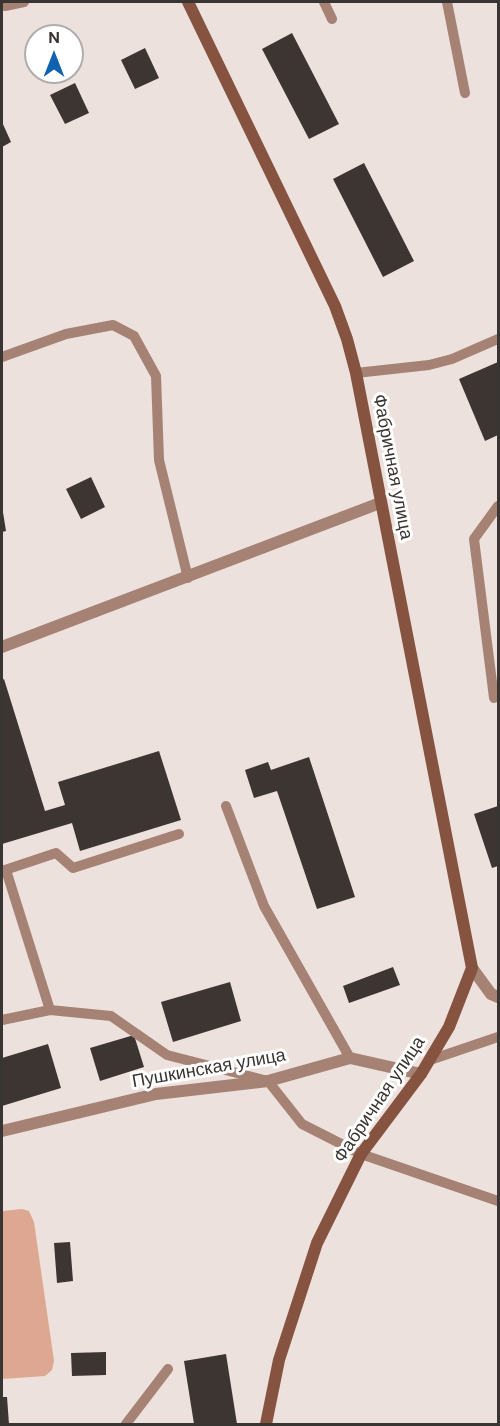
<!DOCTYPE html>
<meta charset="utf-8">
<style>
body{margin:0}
#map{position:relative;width:500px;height:1426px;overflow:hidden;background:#ece1dc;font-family:"DM Sans",sans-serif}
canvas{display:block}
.frame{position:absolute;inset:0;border:3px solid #393533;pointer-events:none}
.north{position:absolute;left:24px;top:24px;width:60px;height:60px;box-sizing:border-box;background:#fff;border:2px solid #b0aead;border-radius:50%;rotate:0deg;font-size:16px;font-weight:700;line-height:24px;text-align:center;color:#393533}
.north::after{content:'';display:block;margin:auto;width:21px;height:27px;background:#0f62b0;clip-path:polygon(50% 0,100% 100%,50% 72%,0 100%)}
</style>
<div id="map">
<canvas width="500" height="1426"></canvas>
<div class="frame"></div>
<div class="north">N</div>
</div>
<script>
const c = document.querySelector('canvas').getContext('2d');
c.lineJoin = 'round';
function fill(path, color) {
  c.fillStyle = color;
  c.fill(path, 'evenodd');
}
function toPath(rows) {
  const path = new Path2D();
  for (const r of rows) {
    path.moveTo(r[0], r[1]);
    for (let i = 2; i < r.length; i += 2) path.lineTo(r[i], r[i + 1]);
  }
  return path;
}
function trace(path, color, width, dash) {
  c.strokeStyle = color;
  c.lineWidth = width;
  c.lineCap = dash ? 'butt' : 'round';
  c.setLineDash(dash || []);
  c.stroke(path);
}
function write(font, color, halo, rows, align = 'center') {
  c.font = font + ' "DM Sans",sans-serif';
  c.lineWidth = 6;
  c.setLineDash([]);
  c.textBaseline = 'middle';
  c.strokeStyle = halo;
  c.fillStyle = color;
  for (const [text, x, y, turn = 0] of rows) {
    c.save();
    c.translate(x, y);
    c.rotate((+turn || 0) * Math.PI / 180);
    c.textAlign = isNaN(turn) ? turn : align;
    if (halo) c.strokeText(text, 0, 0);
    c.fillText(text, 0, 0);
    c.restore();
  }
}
const green = toPath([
 [22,1209,29,1211,34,1222,54,1361,52,1370,45,1376,2,1379,2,1211]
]);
const building = toPath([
 [292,33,339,124,309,139,262,49],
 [145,48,159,78,135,89,121,60],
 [75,83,89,113,65,124,50,95],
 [2,122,11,142,2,147],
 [364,163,414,261,383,277,333,179],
 [498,362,498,435,485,441,459,379],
 [91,477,105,507,81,519,66,489],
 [2,506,6,531,2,532],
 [4,679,45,811,65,805,58,782,159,751,181,820,80,851,72,823,2,844,2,680],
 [309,757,355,897,317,909,277,791,254,798,245,770,268,762,271,770],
 [498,806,498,866,492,868,474,814],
 [393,967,400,985,349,1003,343,986],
 [230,982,241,1021,173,1042,161,1002],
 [134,1035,144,1067,100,1081,90,1048],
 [48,1044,61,1088,2,1106,2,1058],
 [70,1242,73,1281,57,1283,54,1243],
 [106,1352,106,1375,72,1376,71,1353],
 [226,1354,237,1424,194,1424,184,1361],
 [2,1397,7,1397,9,1424,2,1424]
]);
const lane = toPath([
 [324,2,332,19],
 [447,2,465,93],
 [5,6,24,2],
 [2,357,66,334,113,325,134,336,156,376,159,460,188,578],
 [356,373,429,365,452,359,498,339],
 [494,698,474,539,498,506],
 [226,806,264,906,350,1058],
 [6,870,50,1010],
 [2,871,56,853,73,868,179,834],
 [2,1020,50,1010,111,1016,167,1055,268,1081,302,1124,361,1154,498,1201],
 [430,1060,498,1037],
 [126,1424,168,1369]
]);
const street = toPath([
 [2,647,380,503],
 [472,968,491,994,498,997],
 [2,1131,156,1094,268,1081,350,1058,421,1074]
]);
const secondary = toPath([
 [188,2,335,306,347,339,356,373,472,968,449,1027,421,1074,361,1154,317,1243,279,1360,266,1424]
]);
const streetNames = [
 ["Фабричная улица",392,467,79],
 ["Пушкинская улица",209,1069,-10],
 ["Фабричная улица",380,1100,-56]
];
fill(green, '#dea791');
fill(building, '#3d3531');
trace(lane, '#a68274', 10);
trace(street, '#a68274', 12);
trace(secondary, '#85533f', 12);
write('18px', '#393533', '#fff', streetNames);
</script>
